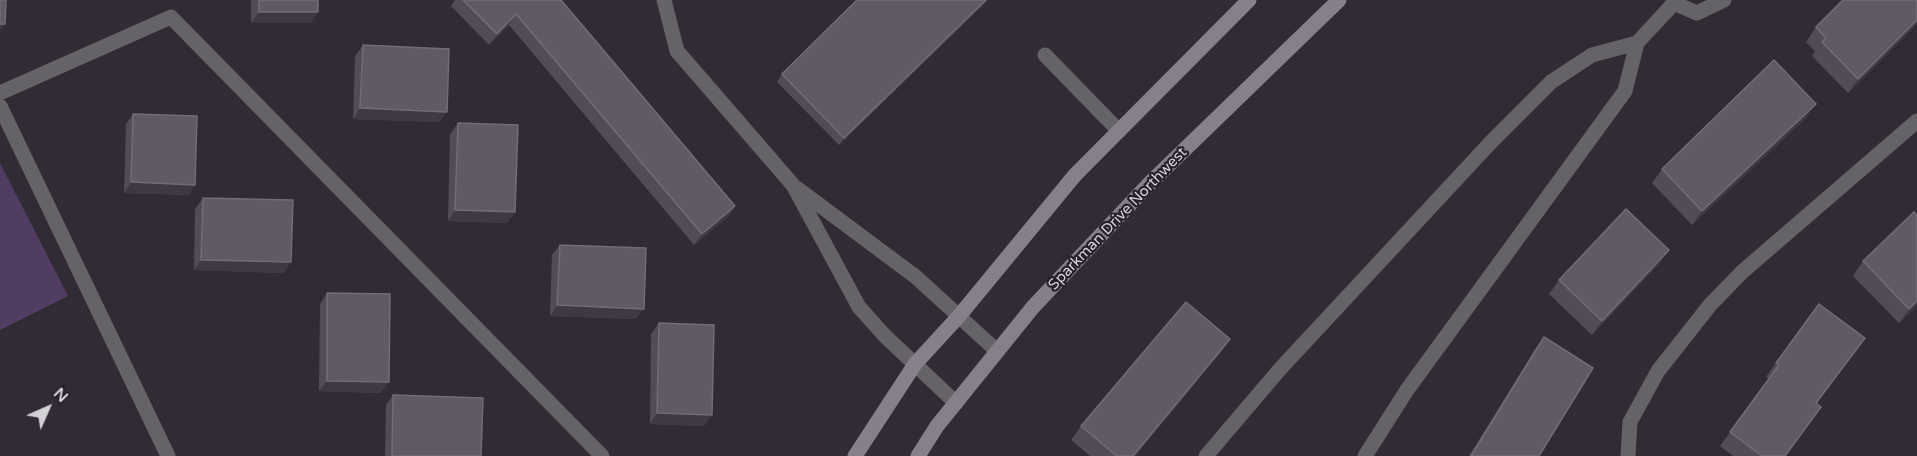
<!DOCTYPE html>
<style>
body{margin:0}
#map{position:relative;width:1917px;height:456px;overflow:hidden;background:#302b35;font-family:"Varela Round",sans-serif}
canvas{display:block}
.north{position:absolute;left:18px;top:378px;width:60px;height:60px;-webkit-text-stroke:4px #26212b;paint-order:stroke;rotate:45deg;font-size:16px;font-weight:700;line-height:24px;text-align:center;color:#d4d1d8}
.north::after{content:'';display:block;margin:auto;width:21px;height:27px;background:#d4d1d8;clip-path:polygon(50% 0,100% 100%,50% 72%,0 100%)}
</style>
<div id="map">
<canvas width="1917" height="456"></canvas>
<div class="north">N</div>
</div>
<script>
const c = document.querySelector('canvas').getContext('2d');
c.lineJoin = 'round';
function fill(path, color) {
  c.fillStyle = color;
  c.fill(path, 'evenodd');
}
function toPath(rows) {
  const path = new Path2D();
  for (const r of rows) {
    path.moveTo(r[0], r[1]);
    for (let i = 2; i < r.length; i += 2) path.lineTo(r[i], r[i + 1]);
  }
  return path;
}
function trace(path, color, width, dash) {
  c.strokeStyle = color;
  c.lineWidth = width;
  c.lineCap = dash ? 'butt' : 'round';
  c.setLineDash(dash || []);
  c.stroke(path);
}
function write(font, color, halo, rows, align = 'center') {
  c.font = font + ' "Varela Round",sans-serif';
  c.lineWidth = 4.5;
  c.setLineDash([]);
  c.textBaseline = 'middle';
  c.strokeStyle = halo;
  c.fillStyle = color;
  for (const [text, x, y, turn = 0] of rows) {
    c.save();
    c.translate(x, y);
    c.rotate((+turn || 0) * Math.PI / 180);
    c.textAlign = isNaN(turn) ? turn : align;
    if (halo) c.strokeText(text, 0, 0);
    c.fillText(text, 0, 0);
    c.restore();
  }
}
const green = toPath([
 [0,163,68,296,0,330]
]);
const lane = toPath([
 [664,0,677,51,793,185,859,307,885,336,956,403],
 [1673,0,1674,3,1697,13,1724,0],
 [1045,55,1119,131],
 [0,93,171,17,602,456],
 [0,106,168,456],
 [798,189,916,277,997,351],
 [1206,456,1280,369,1492,141,1551,82,1592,55,1637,43,1674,3],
 [1365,456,1407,390,1625,91,1637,43],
 [1628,456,1630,422,1658,371,1710,305,1742,272,1917,121]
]);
const secondary = toPath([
 [855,456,915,364,959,316,1075,175,1249,0],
 [918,456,937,426,1033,307,1150,183,1339,0]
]);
const wall = toPath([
 [251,0,318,0,311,23,251,23],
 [455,0,561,0,735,206,728,217,694,245,509,25,489,45,451,6],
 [988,0,839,145,777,82,782,74],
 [1917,0,1917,24,1848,93,1812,56,1815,51,1806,42,1816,27],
 [363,45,440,122,353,119,355,56],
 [133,114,195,185,188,195,124,193,126,124],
 [1806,118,1692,225,1652,183,1662,169],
 [458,123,515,212,507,223,448,221,450,134],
 [203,198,284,273,194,270,195,209],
 [560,245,636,319,550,316,552,255],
 [1863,261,1917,306,1899,323,1853,276],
 [1659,264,1592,335,1549,294,1559,280],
 [327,293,381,393,319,391,320,304],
 [1819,304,1817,404,1785,456,1733,456,1720,446,1769,379,1766,377],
 [659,323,712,415,704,426,650,424,651,334],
 [1544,337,1539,456,1469,456,1534,351],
 [1230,339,1220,353,1135,456,1090,456,1071,440,1081,426],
 [393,395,481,456,385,456,386,405]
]);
const shadedWall = toPath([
 [986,0,988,0,839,145,844,138],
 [259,12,318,12,311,23,251,23],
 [516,14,509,25,489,45,497,34],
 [1917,20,1917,24,1848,93,1858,79],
 [0,24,5,24,0,31],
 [1816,104,1806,118,1692,225,1702,211],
 [360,108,447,112,440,122,353,119],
 [131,182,195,185,188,195,124,193],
 [735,206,728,217,694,245,702,234],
 [455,210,515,212,507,223,448,221],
 [1669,250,1659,264,1592,335,1602,321],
 [201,260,291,262,284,273,194,270],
 [1917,301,1917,306,1899,323,1909,309],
 [557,305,644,309,636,319,550,316],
 [1230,339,1220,353,1135,456,1133,456],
 [327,381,389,382,381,393,319,391],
 [657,413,712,415,704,426,650,424]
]);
const building = toPath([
 [0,0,6,0,5,24,0,24,0,0],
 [259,0,318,0,318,12,259,12,259,0],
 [463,0,561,0,735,206,702,234,516,14,497,34,463,0],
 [857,0,986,0,844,138,782,74,857,0],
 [1843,0,1917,0,1917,20,1858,79,1822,42,1826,38,1816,27,1843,0],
 [363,45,449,49,447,112,360,108,363,45],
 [1774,60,1816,104,1702,211,1662,169,1774,60],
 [133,114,197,116,195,185,131,182,133,114],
 [458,123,518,125,515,212,455,210,458,123],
 [203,198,293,200,291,262,201,260,203,198],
 [1626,209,1669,250,1602,321,1559,280,1626,209],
 [1914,212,1917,215,1917,301,1909,309,1863,261,1914,212],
 [560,245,646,248,644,309,557,305,560,245],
 [327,293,390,294,389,382,327,381,327,293],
 [1186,302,1230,339,1133,456,1117,456,1081,426,1186,302],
 [1819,304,1865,338,1816,403,1821,407,1785,456,1762,456,1730,432,1779,365,1776,363,1819,304],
 [659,323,714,325,712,415,657,413,659,323],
 [1544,337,1593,368,1539,456,1471,456,1544,337],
 [393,395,483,398,481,456,392,456,393,395]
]);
const streetNames = [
 ["Sparkman Drive Northwest",1118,219,-46]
];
fill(green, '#513d62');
trace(lane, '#656368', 15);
trace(secondary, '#858089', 15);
fill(wall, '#514c57');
fill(shadedWall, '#3e3943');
fill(building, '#5f5a65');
trace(building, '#716d77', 1.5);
write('15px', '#d4d1d8', '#26212b', streetNames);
</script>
